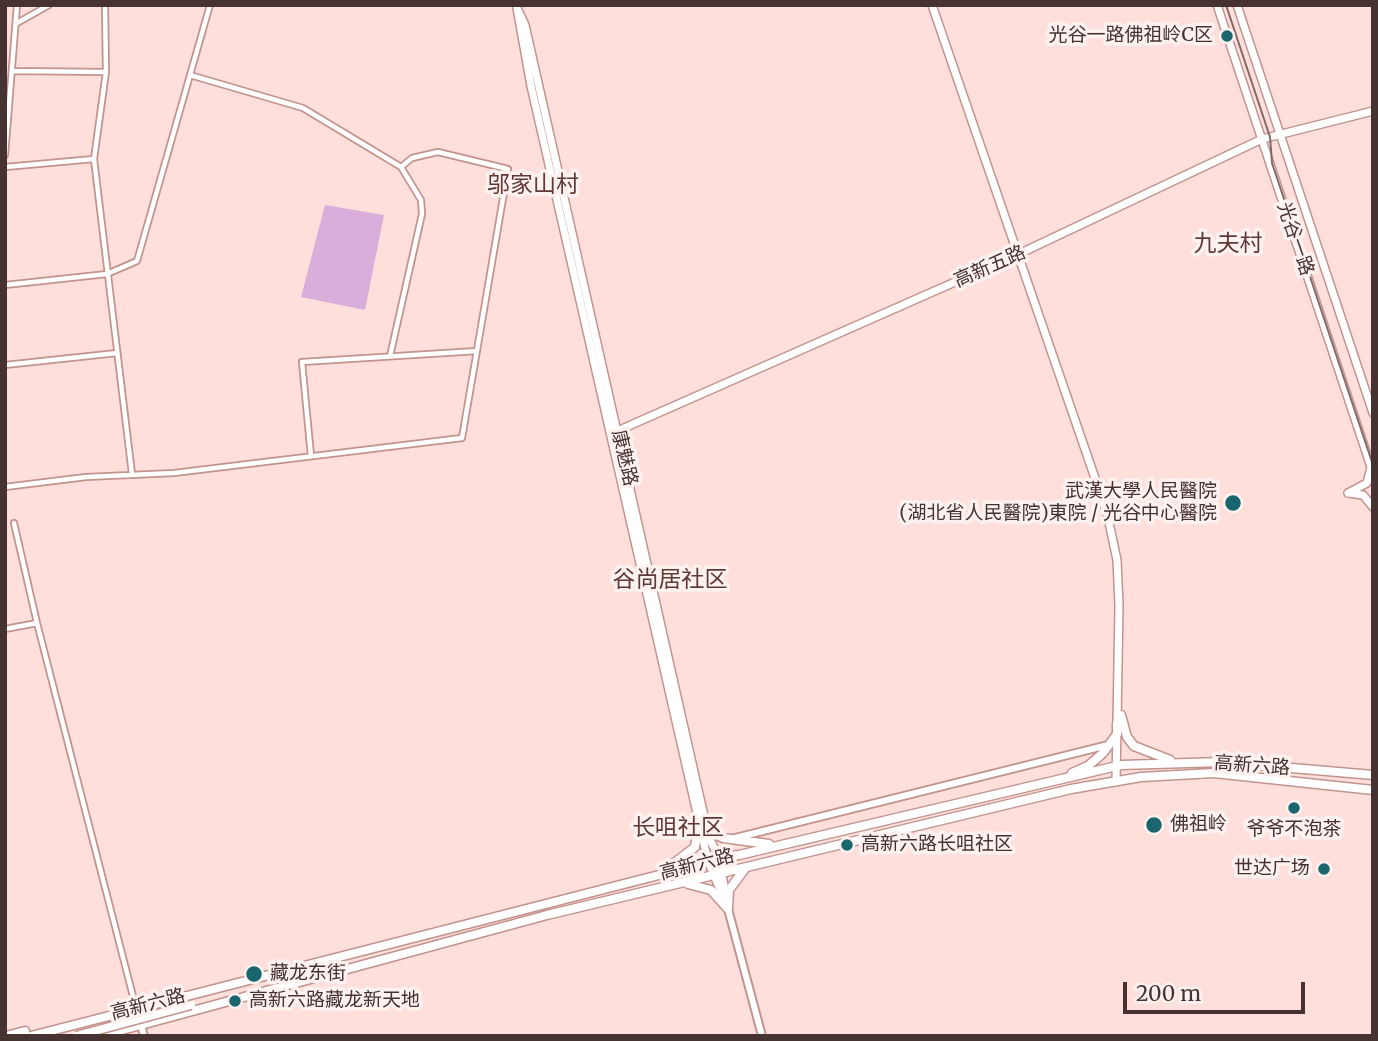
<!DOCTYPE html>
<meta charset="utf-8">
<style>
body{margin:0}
#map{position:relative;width:1378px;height:1041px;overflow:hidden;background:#ffdfdb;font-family:Merriweather,serif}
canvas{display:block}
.frame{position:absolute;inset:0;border:7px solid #463230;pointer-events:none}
.scale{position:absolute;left:1123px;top:982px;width:182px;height:32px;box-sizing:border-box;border:4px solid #463230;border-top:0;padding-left:9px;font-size:21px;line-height:24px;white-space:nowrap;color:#463230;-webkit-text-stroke:5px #fdf2f0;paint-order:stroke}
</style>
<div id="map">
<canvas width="1378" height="1041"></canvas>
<div class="frame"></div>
<div class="scale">200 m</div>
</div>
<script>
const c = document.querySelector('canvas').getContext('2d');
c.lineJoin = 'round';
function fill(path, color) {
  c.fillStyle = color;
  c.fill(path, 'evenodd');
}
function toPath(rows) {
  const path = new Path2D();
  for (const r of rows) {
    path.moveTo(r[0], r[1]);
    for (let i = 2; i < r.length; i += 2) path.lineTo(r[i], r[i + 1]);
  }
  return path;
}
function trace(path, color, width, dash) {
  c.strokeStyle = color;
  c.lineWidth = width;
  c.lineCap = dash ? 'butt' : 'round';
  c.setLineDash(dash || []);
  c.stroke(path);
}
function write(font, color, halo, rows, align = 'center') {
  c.font = font + ' Merriweather,"Noto Sans SC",serif';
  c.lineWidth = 7;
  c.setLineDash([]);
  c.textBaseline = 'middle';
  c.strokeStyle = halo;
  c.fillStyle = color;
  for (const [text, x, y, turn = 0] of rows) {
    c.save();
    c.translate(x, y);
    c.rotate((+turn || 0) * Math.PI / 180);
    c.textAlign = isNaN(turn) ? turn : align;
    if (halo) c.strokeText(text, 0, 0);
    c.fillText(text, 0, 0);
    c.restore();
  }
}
const green = toPath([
 [325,205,384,215,365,310,301,297]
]);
const minor = toPath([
 [105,5,106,72,94,159,132,474],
 [17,23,49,5],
 [13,71,106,72],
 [190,75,303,108,401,167,421,200,422,214,390,356],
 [5,155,17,5],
 [5,167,94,159],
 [5,285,107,274,137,261,210,5],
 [5,365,117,353],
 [311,456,302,362,477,351],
 [5,487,86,477,174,473,462,438,508,169,438,152,412,158,401,167],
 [14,523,37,623,136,1008],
 [5,629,37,623]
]);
const tertiary = toPath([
 [735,838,1108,745],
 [728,909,762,1036],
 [140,1021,144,1036]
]);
const secondary = toPath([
 [932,5,1107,513,1117,560,1119,605,1116,782],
 [1217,5,1373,473],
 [1237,5,1373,413],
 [517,8,525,25,709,838,719,857,728,909,708,861,699,822,531,86,517,8],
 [615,432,1023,252,1262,139,1373,111],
 [1348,493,1367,483,1371,467],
 [1349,493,1363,495,1373,507]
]);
const primary = toPath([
 [1121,715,1127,737,1134,746,1170,760],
 [1072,773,1088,766,1103,753,1117,734,1117,724],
 [705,821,715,834,723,838,769,844],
 [665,870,695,847,699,822],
 [688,884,711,890,728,909,729,890,744,870],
 [31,1036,694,866,719,857,739,855,1121,765,1222,762,1373,775],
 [100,1036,547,915,1071,789,1141,777,1214,773,1373,790]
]);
const trunk = toPath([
 [6,1036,25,1031]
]);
const tram = toPath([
 [1226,5,1270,137,1272,163,1373,465]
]);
const trunkBridge = toPath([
 [76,1036,191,1005]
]);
const markers = [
 [1227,36,7,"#19666e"],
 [1233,503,9,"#19666e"],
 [1294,808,7,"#19666e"],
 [1154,825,9,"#19666e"],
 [847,845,7,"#19666e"],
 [1324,869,7,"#19666e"],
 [254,974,9,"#19666e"],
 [235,1001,7,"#19666e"]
];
const poiNames = [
 ["光谷一路佛祖岭C区",1213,36,"right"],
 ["武漢大學人民醫院",1217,492,"right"],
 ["(湖北省人民醫院)東院 / 光谷中心醫院",1217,514,"right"],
 ["佛祖岭",1170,825],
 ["爷爷不泡茶",1294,830,"center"],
 ["高新六路长咀社区",861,845],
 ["世达广场",1310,869,"right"],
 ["藏龙东街",270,974],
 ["高新六路藏龙新天地",249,1001]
];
const streetNames = [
 ["光谷一路",1295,239,71],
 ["高新五路",990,267,-24],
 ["康魅路",624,458,77],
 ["高新六路",1252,766,4],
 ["高新六路",697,865,-14],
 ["高新六路",148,1005,-14]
];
const quarterNames = [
 ["邬家山村",533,185],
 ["九夫村",1228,244],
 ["谷尚居社区",670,580],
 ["长咀社区",678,828]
];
fill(green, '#d9aeda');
trace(minor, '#c3938d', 8);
trace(tertiary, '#c3938d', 10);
trace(secondary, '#c3938d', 10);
trace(primary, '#c3938d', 11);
trace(trunk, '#c3938d', 11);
trace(minor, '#fff', 4.5);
trace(tertiary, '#fff', 6);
trace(secondary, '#fff', 7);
trace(primary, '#fff', 8);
trace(trunk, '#fff', 8);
trace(tram, '#806966', 2);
trace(trunkBridge, '#c3938d', 11, []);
trace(trunkBridge, '#fff', 8);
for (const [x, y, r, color] of markers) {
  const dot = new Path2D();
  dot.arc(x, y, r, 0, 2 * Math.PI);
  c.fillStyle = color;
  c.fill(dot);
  trace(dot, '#fdf2f0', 2.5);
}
write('19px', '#463230', '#fdf2f0', poiNames, 'left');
write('19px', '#463230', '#fdf2f0', streetNames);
write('23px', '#623835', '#fdf2f0', quarterNames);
</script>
